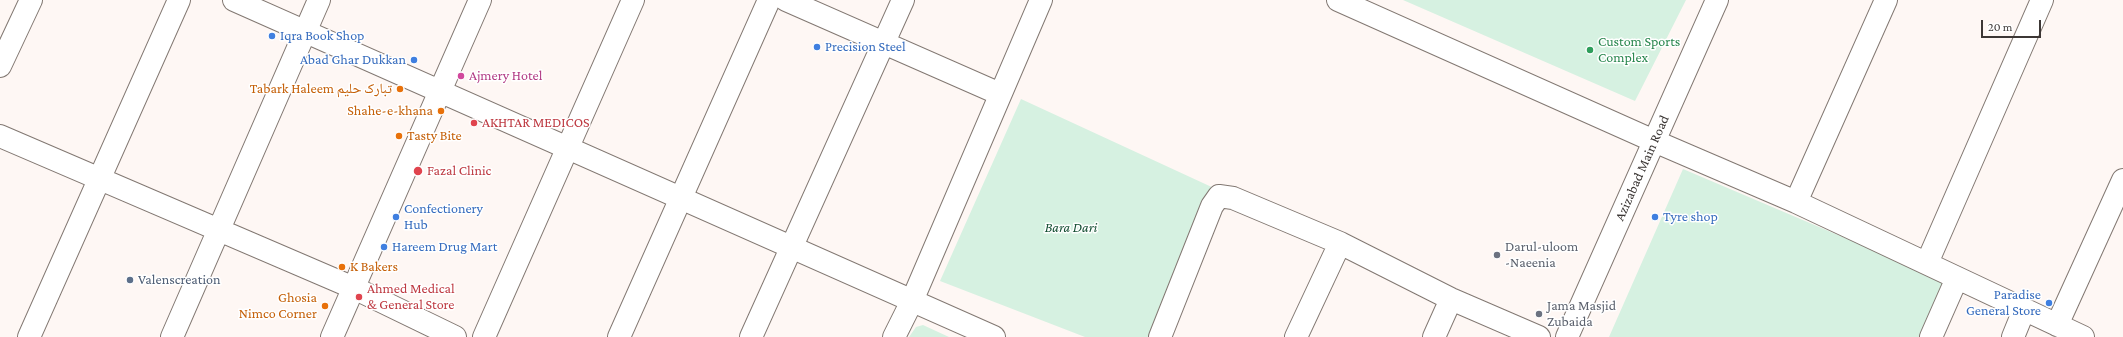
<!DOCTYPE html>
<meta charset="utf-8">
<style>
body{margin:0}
#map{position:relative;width:2123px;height:337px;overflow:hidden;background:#fef7f4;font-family:"Crimson Pro",serif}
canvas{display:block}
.scale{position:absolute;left:1981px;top:20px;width:60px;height:18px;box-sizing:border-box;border:2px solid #3c3735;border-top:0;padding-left:5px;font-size:12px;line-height:14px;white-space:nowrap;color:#3c3735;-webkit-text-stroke:3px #fff;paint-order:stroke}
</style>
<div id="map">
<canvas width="2123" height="337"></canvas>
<div class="scale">20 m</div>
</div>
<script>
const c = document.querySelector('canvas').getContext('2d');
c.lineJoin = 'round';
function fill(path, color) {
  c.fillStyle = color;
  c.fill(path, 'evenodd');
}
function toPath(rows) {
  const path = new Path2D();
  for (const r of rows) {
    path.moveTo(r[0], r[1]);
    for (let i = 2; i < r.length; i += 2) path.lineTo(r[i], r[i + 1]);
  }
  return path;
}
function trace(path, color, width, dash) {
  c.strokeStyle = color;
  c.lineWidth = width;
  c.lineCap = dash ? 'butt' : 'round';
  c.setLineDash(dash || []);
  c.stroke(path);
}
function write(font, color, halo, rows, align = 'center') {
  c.font = font + ' "Crimson Pro","Noto Naskh Arabic",serif';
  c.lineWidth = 3;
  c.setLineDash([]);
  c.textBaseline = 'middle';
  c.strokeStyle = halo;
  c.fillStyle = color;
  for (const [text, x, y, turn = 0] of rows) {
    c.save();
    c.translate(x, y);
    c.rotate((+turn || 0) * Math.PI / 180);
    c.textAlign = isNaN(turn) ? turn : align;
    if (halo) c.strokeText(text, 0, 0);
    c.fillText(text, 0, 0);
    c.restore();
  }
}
const green = toPath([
 [1403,0,1686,0,1635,101],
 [1021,99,1216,189,1152,337,1085,337,940,281],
 [1683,169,1946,281,1919,337,1609,337],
 [923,325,949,337,909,337,916,327]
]);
const minor = toPath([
 [786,0,1000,94],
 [0,66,31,0],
 [0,136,354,288,455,337],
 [1654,141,1796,202,2083,337],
 [1796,202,1886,0],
 [1927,263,2042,0],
 [2057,325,2123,180],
 [29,337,179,0],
 [172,337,319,0],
 [484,337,633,0],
 [619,337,769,0],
 [751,337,903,0],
 [894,337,912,301,1041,0],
 [1160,337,1212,206,1219,196,1233,198,1340,243,1451,299,1539,337],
 [1296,337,1340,243],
 [1434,337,1451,299],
 [1931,337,1957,278],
 [2013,337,2024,310]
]);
const tertiary = toPath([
 [234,0,994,337],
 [1338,0,1654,141],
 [332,337,480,0],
 [1567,337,1717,0]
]);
const markers = [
 [272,36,4,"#3f7fe0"],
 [817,47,4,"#3f7fe0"],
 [1590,50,4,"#2e9e5b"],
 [414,60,4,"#3f7fe0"],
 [461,76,4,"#d1479c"],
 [400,89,4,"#e8710a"],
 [441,111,4,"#e8710a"],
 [474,123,4,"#e0444e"],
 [399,136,4,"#e8710a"],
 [418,171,5,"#e0444e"],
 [396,217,4,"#3f7fe0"],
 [1655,217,4,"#3f7fe0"],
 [384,247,4,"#3f7fe0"],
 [1497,255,4,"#6b7280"],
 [342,267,4,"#e8710a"],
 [130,280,4,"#5c6f8a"],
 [359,297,4,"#e0444e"],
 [2049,303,4,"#3f7fe0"],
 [325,306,4,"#e8710a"],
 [1539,314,4,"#6b7280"]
];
const shopNames = [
 ["Iqra Book Shop",280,36],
 ["Precision Steel",825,47],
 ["Abad Ghar Dukkan",406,60,"right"],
 ["Confectionery",404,209],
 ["Hub",404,225],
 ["Tyre shop",1663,217],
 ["Hareem Drug Mart",392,247],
 ["Paradise",2041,295,"right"],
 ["General Store",2041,311,"right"]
];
const leisureNames = [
 ["Custom Sports",1598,42],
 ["Complex",1598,58]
];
const hotelNames = [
 ["Ajmery Hotel",469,76]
];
const foodNames = [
 ["Tabark Haleem تبارک حلیم",392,89],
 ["Shahe-e-khana",433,111],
 ["Tasty Bite",407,136,"left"],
 ["K Bakers",350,267,"left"],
 ["Ghosia",317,298],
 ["Nimco Corner",317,314]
];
const healthNames = [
 ["AKHTAR MEDICOS",482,123],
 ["Fazal Clinic",427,171],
 ["Ahmed Medical",367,289],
 ["& General Store",367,305]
];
const streetNames = [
 ["Azizabad Main Road",1642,168,-66]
];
const parkNames = [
 ["Bara Dari",1071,228]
];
const worshipNames = [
 ["Darul-uloom",1505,247],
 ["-Naeenia",1505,263],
 ["Jama Masjid",1547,306],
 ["Zubaida",1547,322]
];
const serviceNames = [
 ["Valenscreation",138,280]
];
fill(green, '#d6f1e1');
trace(minor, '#827872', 24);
trace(tertiary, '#827872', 24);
trace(minor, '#fff', 22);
trace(tertiary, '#fff', 22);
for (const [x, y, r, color] of markers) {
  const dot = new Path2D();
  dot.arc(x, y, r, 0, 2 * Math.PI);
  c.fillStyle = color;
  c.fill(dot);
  trace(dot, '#fff', 1.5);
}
write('14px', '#366cbe', '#fff', shopNames, 'left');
write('14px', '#27864d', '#fff', leisureNames, 'left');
write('14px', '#b23c85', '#fff', hotelNames, 'left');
write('14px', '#c56008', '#fff', foodNames, 'right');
write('14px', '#be3a42', '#fff', healthNames, 'left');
write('14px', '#3c3735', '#fff', streetNames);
write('italic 14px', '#134e32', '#fff', parkNames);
write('14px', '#5b616d', '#fff', worshipNames, 'left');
write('14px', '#4e5e75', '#fff', serviceNames, 'left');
</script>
